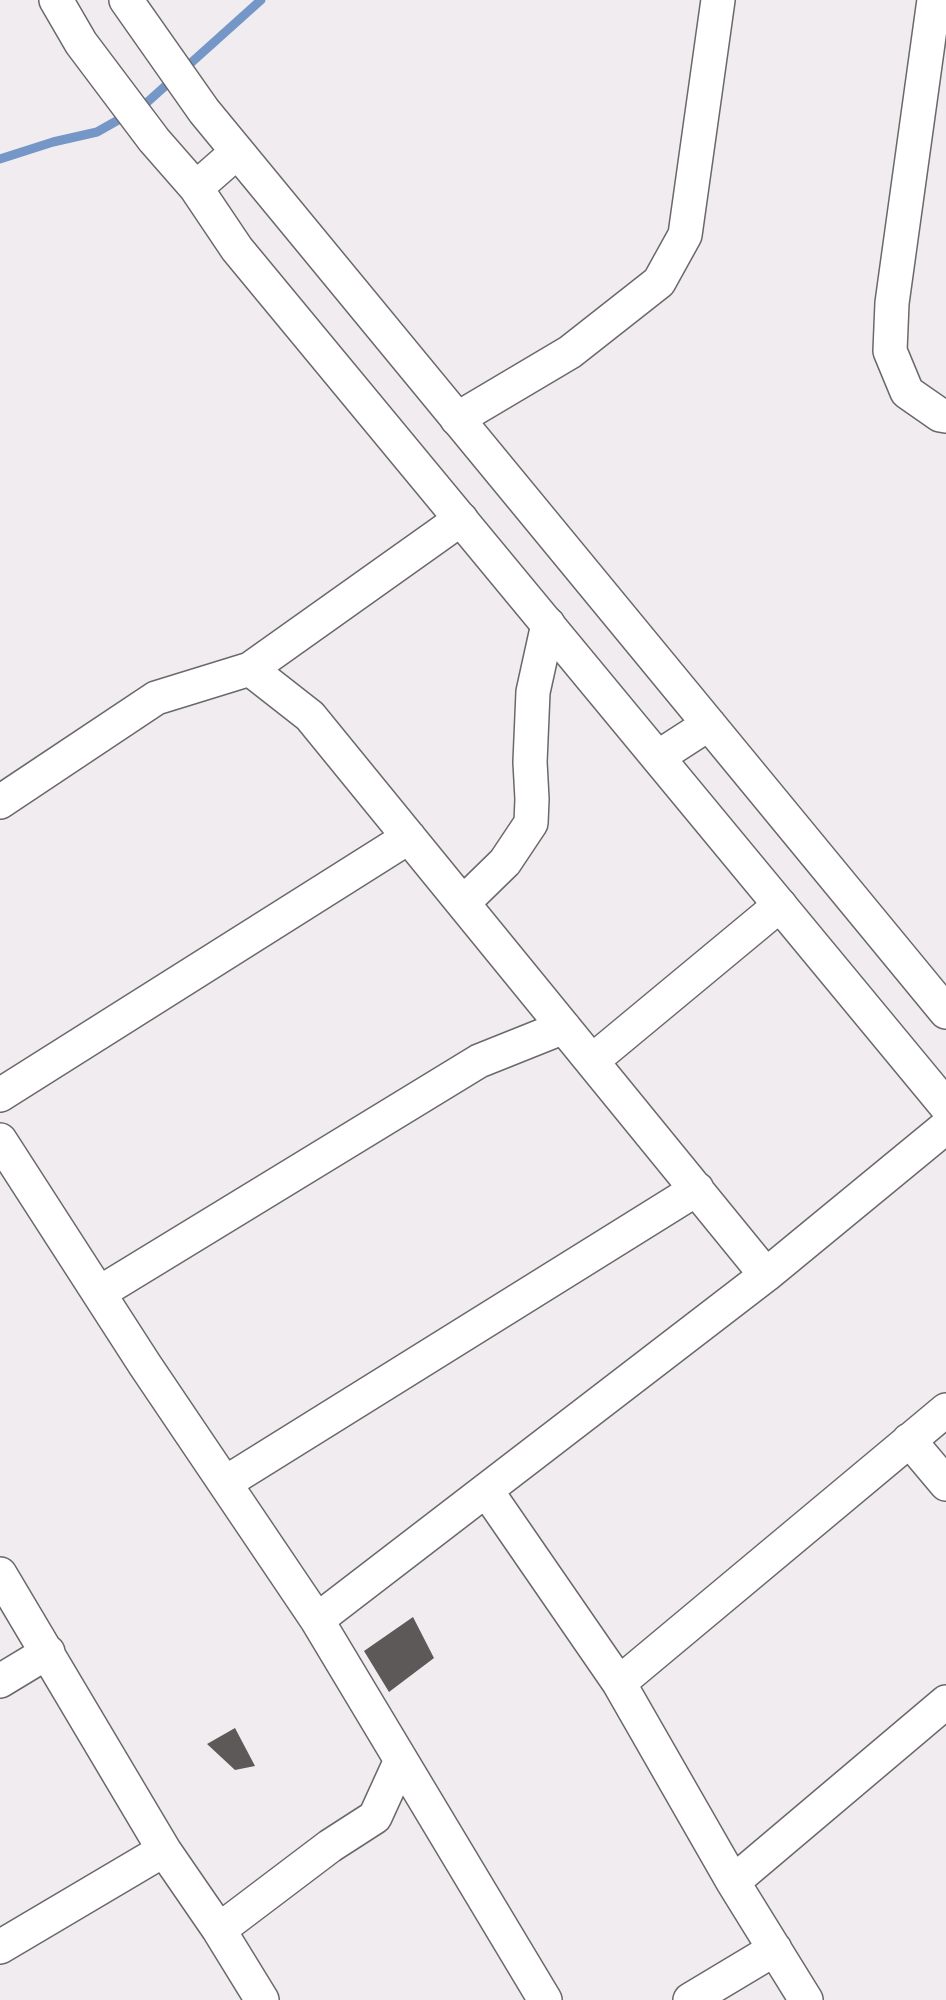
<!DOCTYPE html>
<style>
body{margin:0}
canvas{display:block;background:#f0ecf0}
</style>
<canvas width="946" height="2000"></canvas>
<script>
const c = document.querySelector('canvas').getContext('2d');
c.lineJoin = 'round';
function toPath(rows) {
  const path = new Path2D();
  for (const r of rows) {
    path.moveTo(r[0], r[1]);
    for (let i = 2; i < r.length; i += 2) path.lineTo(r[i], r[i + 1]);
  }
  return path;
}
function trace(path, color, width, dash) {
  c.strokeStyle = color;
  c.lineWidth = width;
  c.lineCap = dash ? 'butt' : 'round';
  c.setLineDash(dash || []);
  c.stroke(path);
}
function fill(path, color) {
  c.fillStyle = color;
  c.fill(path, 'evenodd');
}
const stream = toPath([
 [0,159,53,142,97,132,143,106,261,0]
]);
const building = toPath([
 [413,1617,434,1658,389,1692,364,1651],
 [235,1728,255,1766,235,1770,207,1744]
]);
const street = toPath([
 [934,0,892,303,890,351,907,392,940,415,946,416],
 [457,419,570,352,659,282,685,235,718,0],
 [250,669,461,519],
 [0,802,156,698,250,669,310,716,766,1275],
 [463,903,505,862,531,823,532,799,530,762,533,692,548,624],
 [592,1061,780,905],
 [0,1095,409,837],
 [0,1140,145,1365,317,1620,545,2000],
 [99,1293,479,1061,564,1027],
 [909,1440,946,1484],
 [225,1483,697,1189],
 [486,1490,619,1683,733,1882,806,2000],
 [0,1574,164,1850,219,1930,262,2000],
 [317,1620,766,1275,946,1127],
 [0,1681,48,1652],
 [619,1683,946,1410],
 [733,1882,946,1702],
 [219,1930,330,1846,375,1817,401,1760],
 [0,1947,164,1850],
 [690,2000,775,1949]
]);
const secondary = toPath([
 [56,0,81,43,154,140,196,188,237,249,946,1106],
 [126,0,204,111,946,1012],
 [196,188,237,152],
 [658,757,709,724]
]);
trace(stream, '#7497c7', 9);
fill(building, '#5d5958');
trace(street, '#6b686b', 36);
trace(secondary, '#6b686b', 36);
trace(street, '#fff', 33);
trace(secondary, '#fff', 33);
</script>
